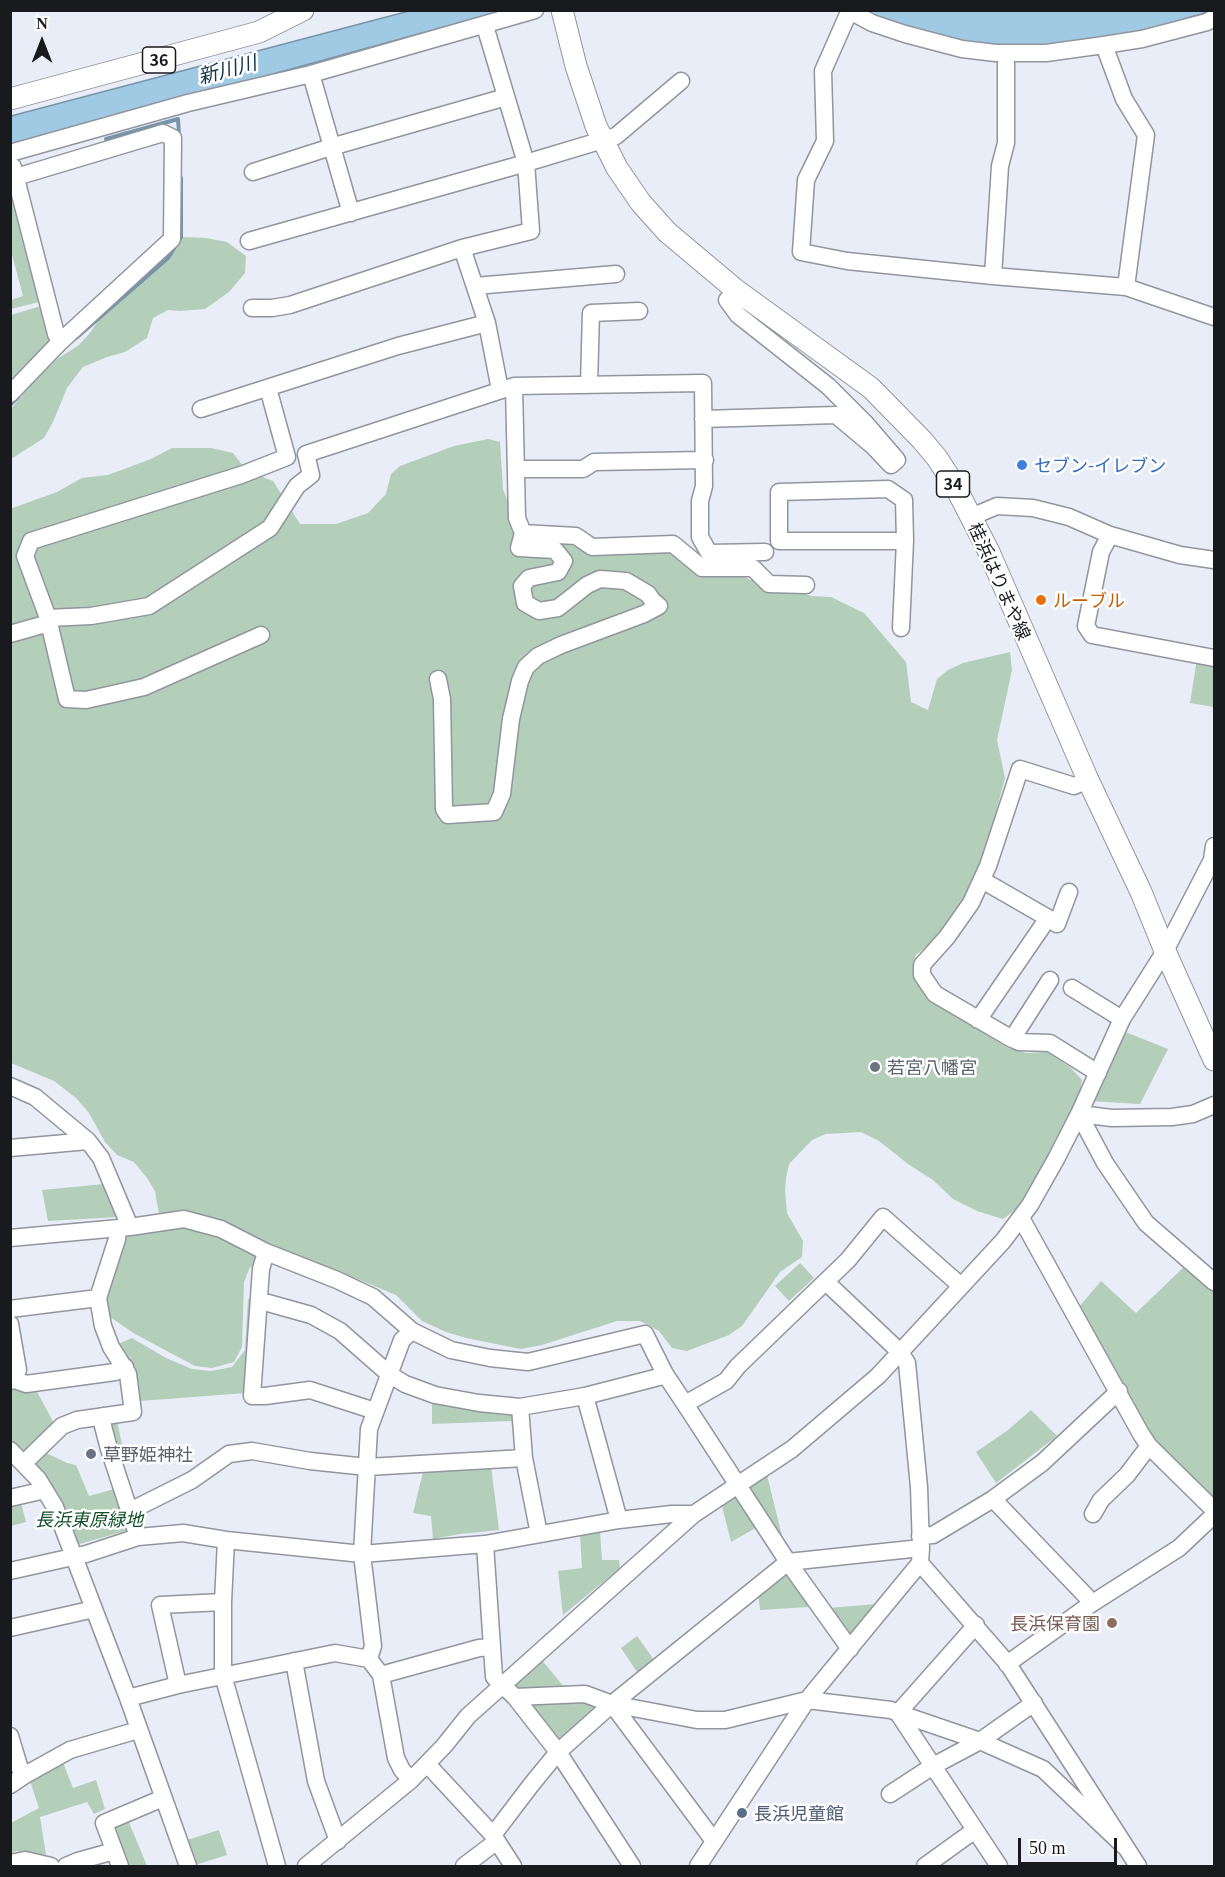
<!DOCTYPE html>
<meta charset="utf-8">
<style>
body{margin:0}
#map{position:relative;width:1225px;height:1877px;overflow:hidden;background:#e8edf7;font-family:Georgia,serif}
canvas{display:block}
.frame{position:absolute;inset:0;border:12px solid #181a1e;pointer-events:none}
.north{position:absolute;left:12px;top:12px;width:60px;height:60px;-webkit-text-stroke:4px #fff;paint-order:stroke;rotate:0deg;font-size:16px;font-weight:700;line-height:24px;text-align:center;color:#181a1e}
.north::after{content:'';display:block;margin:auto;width:21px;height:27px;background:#181a1e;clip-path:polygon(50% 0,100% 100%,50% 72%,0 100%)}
.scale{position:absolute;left:1018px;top:1838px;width:99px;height:27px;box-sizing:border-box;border:3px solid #181a1e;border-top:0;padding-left:8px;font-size:18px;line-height:21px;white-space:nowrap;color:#181a1e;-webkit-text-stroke:4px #fff;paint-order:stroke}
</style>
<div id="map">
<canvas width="1225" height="1877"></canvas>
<div class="frame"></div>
<div class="north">N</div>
<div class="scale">50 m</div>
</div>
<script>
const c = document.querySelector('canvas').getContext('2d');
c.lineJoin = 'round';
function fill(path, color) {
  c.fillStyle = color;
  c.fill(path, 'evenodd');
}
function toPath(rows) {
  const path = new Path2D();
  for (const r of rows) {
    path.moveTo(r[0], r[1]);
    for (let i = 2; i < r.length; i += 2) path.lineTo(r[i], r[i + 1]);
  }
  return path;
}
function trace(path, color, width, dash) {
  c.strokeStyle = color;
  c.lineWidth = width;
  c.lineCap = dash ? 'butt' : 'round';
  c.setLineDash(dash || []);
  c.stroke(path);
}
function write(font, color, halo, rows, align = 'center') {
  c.font = font + ' Georgia,"Noto Sans JP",serif';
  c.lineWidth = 5;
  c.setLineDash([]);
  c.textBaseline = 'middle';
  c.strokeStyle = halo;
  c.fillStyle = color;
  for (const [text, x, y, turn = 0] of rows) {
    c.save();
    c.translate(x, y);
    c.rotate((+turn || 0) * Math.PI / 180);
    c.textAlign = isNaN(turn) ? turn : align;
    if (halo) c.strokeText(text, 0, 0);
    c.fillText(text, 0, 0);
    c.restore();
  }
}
const green = toPath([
 [10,187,39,302,11,309,11,300,23,296,11,251],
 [181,237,206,238,227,242,246,256,245,273,229,292,205,309,180,311,168,310,153,318,147,338,125,352,107,357,83,367,67,388,53,422,44,438,11,459,11,409,33,382,57,359,79,345,89,334,123,286,170,254],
 [41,306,50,344,11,384,11,315],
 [488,439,500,442,503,489,512,513,559,544,589,547,628,547,687,555,723,567,751,580,773,582,811,596,831,597,864,613,906,662,911,702,928,710,937,679,948,670,963,663,1010,652,1012,670,997,740,1005,778,980,873,956,922,916,955,913,964,919,984,988,1036,1008,1048,1027,1053,1047,1052,1071,1068,1082,1080,1079,1097,1053,1155,1035,1179,1024,1201,1015,1210,1003,1219,977,1211,953,1199,933,1180,908,1164,879,1141,861,1132,826,1134,812,1140,789,1164,786,1178,785,1191,787,1213,803,1241,802,1257,780,1272,742,1326,729,1335,687,1351,672,1348,659,1331,640,1321,617,1321,542,1345,521,1349,466,1338,446,1332,422,1321,396,1295,360,1280,337,1271,273,1260,250,1267,244,1282,242,1347,234,1362,212,1368,195,1366,135,1334,107,1315,103,1300,124,1236,159,1214,155,1191,147,1178,134,1162,117,1155,105,1142,89,1113,76,1098,54,1081,11,1063,10,509,57,492,82,478,108,475,151,459,172,448,211,448,233,453,247,471,273,481,300,524,336,524,368,513,386,494,391,474,400,466,454,446],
 [1197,659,1214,662,1214,707,1190,703],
 [1123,1031,1168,1049,1140,1104,1089,1101],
 [104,1184,118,1217,48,1221,42,1190],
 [800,1263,814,1278,789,1301,775,1286],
 [1186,1265,1214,1291,1214,1502,1150,1437,1079,1307,1101,1281,1136,1313],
 [248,1299,259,1302,246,1393,140,1401,133,1366,118,1344,132,1338,166,1358,192,1369,211,1371,232,1367,245,1350],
 [35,1388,55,1425,27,1455,11,1444,11,1390],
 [432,1401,511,1411,512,1421,432,1424],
 [1031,1410,1057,1436,996,1483,976,1452,1008,1430],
 [117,1421,123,1449,115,1452,107,1422],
 [42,1451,67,1463,76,1465,89,1496,118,1488,129,1530,76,1545,31,1463],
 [491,1466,499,1530,460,1534,433,1539,431,1516,413,1513,424,1468],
 [767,1475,783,1540,748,1486],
 [738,1494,759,1526,731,1542,722,1506],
 [20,1499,26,1522,11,1526,10,1502],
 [600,1531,602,1560,619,1560,620,1568,563,1615,558,1571,582,1568,580,1535],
 [786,1570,809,1607,760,1610,758,1592],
 [876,1604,850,1637,829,1608],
 [637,1636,654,1660,637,1672,621,1648],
 [541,1659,568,1692,522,1695,513,1685],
 [589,1700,598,1710,561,1743,528,1702],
 [62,1760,73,1788,96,1780,105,1809,94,1814,87,1802,40,1817,46,1855,17,1851,11,1852,11,1823,39,1808,29,1778],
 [128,1820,147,1866,125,1866,109,1828],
 [219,1830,227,1855,195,1865,187,1840]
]);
const water = toPath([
 [1214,10,1129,36,1038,50,942,40,868,14,866,11,1214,10],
 [409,11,502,11,11,146,11,116,409,11]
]);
const stream = toPath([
 [106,139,178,119,179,135],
 [76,338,168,258,181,237,181,178],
 [10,405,18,397]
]);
const minor = toPath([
 [848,10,872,23,905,34,962,49,996,53,1046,53,1104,45,1142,39,1207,22,1214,18],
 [849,12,823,71,825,141,806,180,801,252,847,261,993,276,1126,287,1214,317],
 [1104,45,1124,99,1146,135,1126,287],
 [311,74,351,213],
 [10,153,188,103,311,74,535,10],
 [13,167,56,334,60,342],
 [253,172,331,147,506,97],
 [249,241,526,163,616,136,681,81],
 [462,248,487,323,500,390],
 [993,276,1000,166,1006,143,1006,53],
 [475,286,616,274],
 [252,308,272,308,290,305,462,248,531,231,526,163,485,26],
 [589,384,591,313,639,311],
 [10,394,60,342,172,239,173,138,163,133,16,177],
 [201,409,398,346,487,323],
 [703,419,836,415,873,446,891,465,897,460,866,424,828,386,738,315,727,300,736,290],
 [516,469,583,469,594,462,705,460],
 [971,517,997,506,1033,508,1069,517,1110,535,1180,555,1214,560],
 [523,533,576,536,592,547,673,544,702,568,753,568,769,584,806,585],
 [1110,535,1101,552,1086,626,1092,635,1214,658],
 [48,618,91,616,149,606,270,528,297,486,311,475,306,454,514,386,703,383,704,486,700,501,700,537,709,553,765,552],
 [901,628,905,541,904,500,888,489,779,492,779,541,905,541],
 [10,634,49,623],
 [261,635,144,687,86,700,67,699,48,618,25,556,31,541,241,475,287,457,268,388],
 [438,679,442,699,444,809,448,815,494,812,502,794,511,719,520,681,526,667,538,656,561,645,644,614,659,606,652,600,648,594,626,581,600,579,587,585,558,608,539,611,525,603,522,586,529,578,558,572,564,561,555,550,519,548,523,533,517,518,514,386],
 [1088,780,1074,786,1020,769,988,866,971,903,947,937,922,965,922,975,935,994,1012,1039,1019,1042,1050,1043,1098,1073],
 [1048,918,1057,924,1069,892],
 [1072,988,1122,1019],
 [978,1020,1048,918,982,880],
 [1012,1039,1050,980],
 [10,1086,35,1097,88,1141,101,1158,130,1227],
 [1079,1114,1105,1163,1146,1223,1214,1282],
 [1079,1114,1112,1118,1172,1117,1193,1114,1214,1105],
 [10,1148,88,1141],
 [1021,1218,1141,1434,1149,1446,1214,1510],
 [10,1238,130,1227,184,1219,221,1229,266,1252,337,1280,373,1297,412,1331,451,1350,490,1358,528,1362,645,1334,665,1374,685,1404,788,1562,850,1649],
 [266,1252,261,1269,252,1396,265,1396,310,1390,375,1411],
 [259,1302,268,1303,311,1315,340,1331,389,1374,405,1384,435,1395,479,1403,520,1407],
 [10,1309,98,1298,117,1239,118,1228],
 [10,1324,18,1370,10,1381],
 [12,1379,26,1384,115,1372,125,1367],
 [685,1404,726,1381,738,1366,848,1260,883,1217,961,1286],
 [103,1416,103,1426,109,1449,138,1537],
 [10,1450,38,1479,55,1507,128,1698,188,1866],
 [24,1463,62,1426,77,1420,133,1412,128,1374,111,1347,103,1326,98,1298],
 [10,1498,45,1490],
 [993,1499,1086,1596,1091,1604,1007,1664],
 [130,1511,192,1480,229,1454,252,1451,310,1461,367,1467,524,1458],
 [1093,1514,1101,1500,1127,1475,1149,1446],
 [619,1520,585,1396,659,1377,665,1374],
 [539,1534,524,1458,520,1407,585,1396],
 [920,1536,933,1535,993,1499,1042,1463,1119,1391],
 [485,1544,494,1677,515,1697,585,1694,612,1704,697,1720,725,1720,807,1700,891,1710,898,1713,999,1866],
 [920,1563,1008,1664,1138,1866],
 [10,1571,86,1554,138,1537,183,1533,226,1540,362,1554,485,1544,619,1520,672,1514,694,1514],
 [223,1602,226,1540],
 [1091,1604,1179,1548,1214,1515],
 [976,1625,898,1713,980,1741,1043,1769,1124,1846],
 [10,1628,94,1609],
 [369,1659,373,1646,362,1554,369,1429,402,1340,412,1331],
 [294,1661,316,1781,338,1841],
 [381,1675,479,1648,492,1647],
 [178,1685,160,1605,223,1602,223,1675,277,1866],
 [515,1697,558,1752,632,1866],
 [128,1698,178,1685,335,1653,369,1659,381,1675,396,1758,402,1770,411,1780],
 [612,1704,714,1841],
 [10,1736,20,1769,25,1775],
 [427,1764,493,1835,513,1866],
 [10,1785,25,1775,70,1750,138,1730],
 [890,1794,933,1766,980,1741,1034,1703],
 [493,1835,531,1785,558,1752,612,1704,788,1562,921,1548],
 [10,1863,25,1860,51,1866],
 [66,1866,78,1861,114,1851],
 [120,1866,104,1823,163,1798],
 [306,1866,411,1780,444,1746,468,1716,694,1514,792,1449,878,1376,1003,1241,1030,1205,1056,1159,1079,1114,1122,1019,1165,951,1212,860,1214,846],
 [464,1866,497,1841],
 [698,1866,807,1700,920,1563,921,1548,919,1487,907,1363,900,1352,826,1282],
 [925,1866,975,1830]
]);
const major = toPath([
 [562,10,576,66,596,126,617,168,641,203,667,232,736,290,871,388,922,440,937,458,955,486,989,552,1088,780,1141,892,1165,951,1214,1060],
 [10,99,259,32,303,10]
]);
const markers = [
 [1022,465,6,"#3f7fe0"],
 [1041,600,6,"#e8710a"],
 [875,1067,6,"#6b7280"],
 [91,1454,6,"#6b7280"],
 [1112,1623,6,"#8d6e63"],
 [742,1813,6,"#5c6f8a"]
];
const shields = [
 [159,60,33],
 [953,484,33]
];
const shieldNames = [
 ["36",159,60],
 ["34",953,484]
];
const shopNames = [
 ["セブン-イレブン",1034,465]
];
const streetNames = [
 ["桂浜はりまや線",1000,581,66]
];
const foodNames = [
 ["ルーブル",1053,600]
];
const worshipNames = [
 ["若宮八幡宮",887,1067],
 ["草野姫神社",103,1454]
];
const parkNames = [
 ["長浜東原緑地",89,1519]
];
const educationNames = [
 ["長浜保育園",1100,1623]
];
const serviceNames = [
 ["長浜児童館",754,1813]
];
const waterNames = [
 ["新川川",227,69,-15]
];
fill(green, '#b3cfba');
fill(water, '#a0cae3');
trace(water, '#7795a8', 1.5);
trace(stream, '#7795a8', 4);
trace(minor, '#90959e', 19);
trace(major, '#90959e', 23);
trace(minor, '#fff', 16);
trace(major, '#fff', 21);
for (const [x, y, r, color] of markers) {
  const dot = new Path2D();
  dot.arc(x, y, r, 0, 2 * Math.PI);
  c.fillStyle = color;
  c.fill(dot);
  trace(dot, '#fff', 2);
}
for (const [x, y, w] of shields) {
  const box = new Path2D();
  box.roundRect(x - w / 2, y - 13, w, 26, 4.5);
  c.fillStyle = '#fff';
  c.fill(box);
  trace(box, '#181a1e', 1.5);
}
write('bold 16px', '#181a1e', null, shieldNames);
write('18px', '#366cbe', '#fff', shopNames, 'left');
write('18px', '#181a1e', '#fff', streetNames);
write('18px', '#c56008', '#fff', foodNames, 'left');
write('18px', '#5b616d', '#fff', worshipNames, 'left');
write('italic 18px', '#124f2b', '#fff', parkNames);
write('18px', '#785e54', '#fff', educationNames, 'right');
write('18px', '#4e5e75', '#fff', serviceNames, 'left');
write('italic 20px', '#103345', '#fff', waterNames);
</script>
